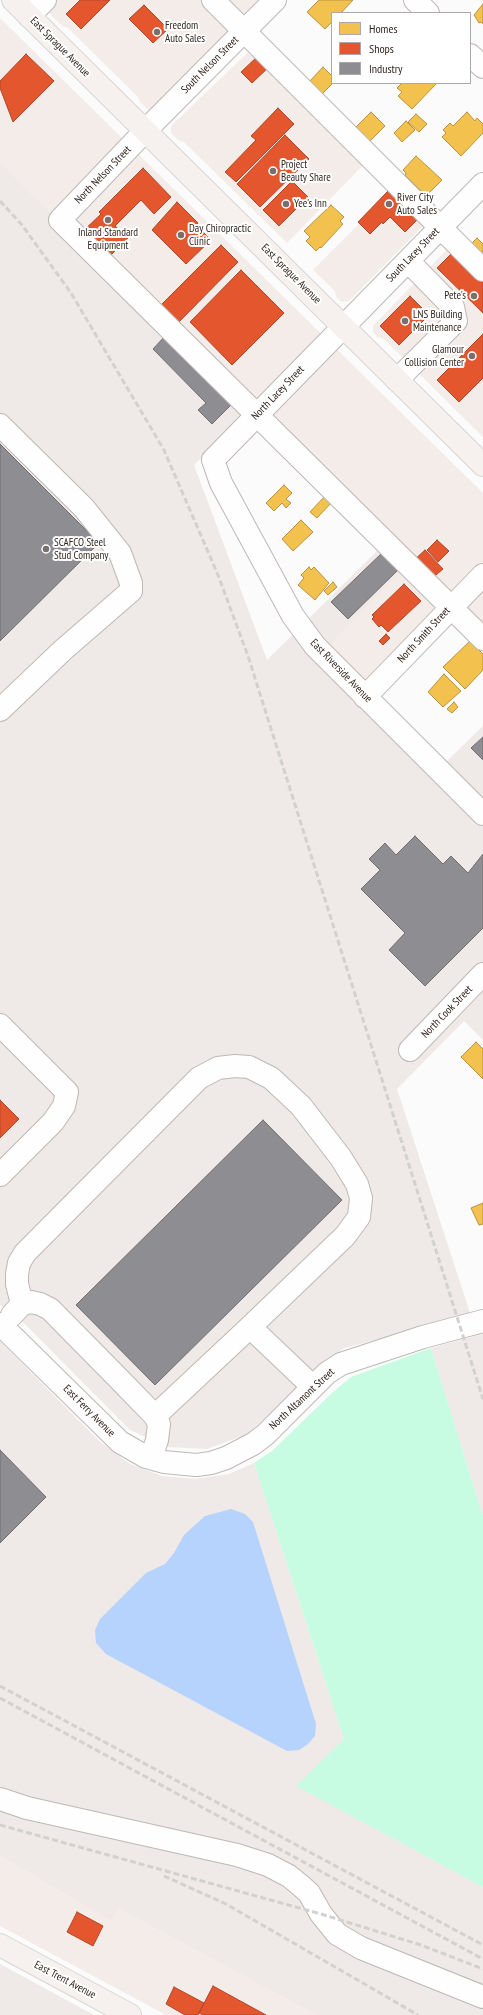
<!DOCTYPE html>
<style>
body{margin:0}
#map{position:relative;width:483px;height:2015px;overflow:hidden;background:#fbfbfb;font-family:"PT Sans Narrow",sans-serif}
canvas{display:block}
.legend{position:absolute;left:331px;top:12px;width:140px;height:72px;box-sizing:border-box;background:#fff;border:1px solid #ada8a5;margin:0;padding:5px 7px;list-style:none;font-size:12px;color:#32251f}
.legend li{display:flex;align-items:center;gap:8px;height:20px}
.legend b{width:20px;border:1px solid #ada8a5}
</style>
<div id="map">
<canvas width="483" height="2015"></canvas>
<ul class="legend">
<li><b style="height:11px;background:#f2c14e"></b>Homes</li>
<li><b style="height:11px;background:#e4572e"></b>Shops</li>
<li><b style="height:11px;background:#8d8d92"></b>Industry</li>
</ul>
</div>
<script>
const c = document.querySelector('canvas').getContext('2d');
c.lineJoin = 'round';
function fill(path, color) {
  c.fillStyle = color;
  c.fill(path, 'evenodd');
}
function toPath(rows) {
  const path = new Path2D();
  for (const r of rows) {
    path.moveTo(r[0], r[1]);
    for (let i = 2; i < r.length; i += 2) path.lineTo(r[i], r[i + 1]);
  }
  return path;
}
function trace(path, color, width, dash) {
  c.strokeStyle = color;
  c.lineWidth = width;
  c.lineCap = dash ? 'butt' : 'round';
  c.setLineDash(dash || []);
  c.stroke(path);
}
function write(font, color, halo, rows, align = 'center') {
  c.font = font + ' "PT Sans Narrow",sans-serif';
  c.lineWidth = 4;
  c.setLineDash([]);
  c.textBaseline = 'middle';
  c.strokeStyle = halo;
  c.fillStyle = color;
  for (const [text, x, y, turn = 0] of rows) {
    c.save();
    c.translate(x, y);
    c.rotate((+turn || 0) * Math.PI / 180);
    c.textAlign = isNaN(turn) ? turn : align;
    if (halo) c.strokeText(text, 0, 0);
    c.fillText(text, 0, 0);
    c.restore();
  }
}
const commercial = toPath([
 [36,0,261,0,157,109,149,111,141,103,138,97,68,28,62,26],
 [0,18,483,493,483,647,441,605,366,682,329,644,404,568,0,162],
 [262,39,377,151,287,243,184,142,178,140,171,133,171,126],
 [395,188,428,221,349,301,342,302,337,298,334,290,313,270],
 [458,238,483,263,483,437,384,339,377,337,373,332,373,326],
 [0,1856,111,1921,119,1909,316,2015,166,2015,0,1926]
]);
const built = toPath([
 [0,162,248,411,194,465,267,660,382,546,404,568,329,645,447,761,483,726,483,1040,464,1021,397,1089,471,1316,344,1348,316,1369,248,1434,207,1449,168,1447,130,1430,23,1322,0,1305],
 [483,1334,483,1516,431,1348],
 [0,1341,98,1440,130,1464,162,1476,195,1479,229,1474,254,1463,344,1739,297,1786,483,1887,483,2015,316,2015,119,1909,111,1921,0,1856],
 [0,1964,94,2015,0,2015]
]);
const green = toPath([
 [431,1348,483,1516,483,1887,296,1786,344,1739,254,1463,272,1451,333,1392,351,1377]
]);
const water = toPath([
 [231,1509,245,1514,253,1522,316,1724,315,1736,308,1744,299,1750,287,1751,106,1654,96,1643,95,1630,100,1619,146,1573,165,1564,174,1553,184,1535,205,1516]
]);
const homes = toPath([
 [319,0,353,0,341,13,332,13,332,22,325,29,307,12,319,0],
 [483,4,483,24,481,22,479,23,474,15,483,4],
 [323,67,332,76,333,83,322,94,309,82,323,67],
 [402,83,437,83,412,109,398,96,402,92,397,88,402,83],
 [371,112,385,126,370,141,356,127,371,112],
 [467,112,475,121,477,118,483,124,483,133,461,156,442,137,446,133,443,130,450,123,453,126,467,112],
 [416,114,427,124,419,132,408,122,416,114],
 [406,121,415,130,402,142,394,133,406,121],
 [416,156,442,180,426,196,405,175,406,173,403,170,416,156],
 [331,205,344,217,340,221,343,224,321,248,320,247,316,251,306,241,310,237,304,231,331,205],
 [477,238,483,244,483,260,469,246,477,238],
 [284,485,292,493,286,499,291,503,286,508,282,503,274,511,266,503,284,485],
 [325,496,332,502,317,518,310,512,325,496],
 [301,520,313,532,293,551,282,539,301,520],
 [309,567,311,570,314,567,329,583,315,600,298,585,304,578,301,575,309,567],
 [333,582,337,587,328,595,324,591,333,582],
 [470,641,483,654,483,670,465,689,443,667,470,641],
 [444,674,461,691,443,707,428,692,444,674],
 [454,702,458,707,452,713,447,709,454,702],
 [476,1042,483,1049,483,1079,461,1057,476,1042],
 [483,1203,483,1224,479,1225,471,1208,483,1203]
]);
const shops = toPath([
 [80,0,110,0,81,29,66,14,80,0],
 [144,5,168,29,153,43,129,19,144,5],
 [26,54,54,81,13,122,0,88,0,81,26,54],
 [259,55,270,66,252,83,241,72,259,55],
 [278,108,294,124,236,182,225,172,256,140,251,136,278,108],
 [285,135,309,159,260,207,237,184,285,135],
 [143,168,171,197,154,214,141,200,115,226,128,238,106,260,80,234,101,214,99,212,143,168],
 [292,181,308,197,279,226,263,210,292,181],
 [388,191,417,220,405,232,390,217,383,224,382,222,370,234,358,222,388,191],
 [177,202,198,223,196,225,211,240,186,264,152,230,177,202],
 [221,245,238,262,176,325,158,308,221,245],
 [455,250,483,278,483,313,437,268,455,250],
 [241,270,284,313,232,365,190,322,241,270],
 [410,296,429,315,399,345,380,326,410,296],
 [483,334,483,378,459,402,437,380,483,334],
 [437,540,449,551,438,562,427,550,437,540],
 [425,550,443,569,430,580,412,562,425,550],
 [404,584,421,601,388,632,381,625,379,627,372,619,374,617,372,615,404,584],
 [386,634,390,638,383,645,379,641,386,634],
 [0,1100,19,1119,0,1138,0,1100],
 [77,1912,103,1926,93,1946,67,1932,77,1912],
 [213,1986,266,2015,203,2015,199,2013,213,1986],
 [174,1987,204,2003,198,2015,185,2015,166,2004,174,1987]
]);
const industry = toPath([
 [166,335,233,403,212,424,198,410,206,403,153,349,166,335],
 [0,444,99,543,0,641,0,444],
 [383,552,399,569,348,619,331,602,383,552],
 [483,737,483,760,471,748,483,737],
 [415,836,443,864,451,856,468,873,483,854,483,928,425,986,389,950,405,933,361,889,380,870,369,859,385,843,396,855,415,836],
 [263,1120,342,1200,155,1385,76,1305,263,1120],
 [0,1450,46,1497,0,1543,0,1450]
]);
const minor = toPath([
 [213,0,483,270],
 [275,0,145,131,60,220,483,639],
 [415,0,428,13],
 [29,16,45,0],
 [470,55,483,67],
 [483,184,213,460,221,483,293,616,315,646,483,814],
 [397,380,456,321,453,307,408,261],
 [0,425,84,508,120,553,131,583,131,591,63,650,0,710],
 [365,697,483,575],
 [0,1025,67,1092,64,1106,53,1122,0,1175],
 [410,1050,483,974],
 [22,1304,17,1284,17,1274,19,1263,25,1253,199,1078,218,1068,235,1066,249,1067,271,1078,301,1106,341,1158,357,1184,361,1198,359,1217,345,1236,250,1327],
 [12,1315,22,1304,31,1302,40,1304,50,1309,122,1382,155,1416,159,1424,157,1440,151,1458],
 [0,1324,120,1442,146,1457,164,1462,196,1465,211,1463,226,1458,253,1444,265,1435,327,1373,341,1364,423,1337,483,1321],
 [155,1416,250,1327,313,1387],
 [0,1799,27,1808,237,1855,268,1865,289,1876,300,1885,309,1893,321,1914,337,1934,361,1948,483,1997]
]);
const major = toPath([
 [13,0,483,465],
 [0,1945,130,2015]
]);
const rail = toPath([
 [0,201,22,225,71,293,164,450,218,575,248,656,483,1399],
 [0,1686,483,1945],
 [0,1698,483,1959],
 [0,1825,321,1914,421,1945,483,1969],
 [164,1876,226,1904,418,2015]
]);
const markers = [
 [157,32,4,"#78706c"],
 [273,171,4,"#78706c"],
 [286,204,4,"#78706c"],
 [389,204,4,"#78706c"],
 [108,220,4,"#78706c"],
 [181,235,4,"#78706c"],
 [474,296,4,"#78706c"],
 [405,321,4,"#78706c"],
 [472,356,4,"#78706c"],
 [46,549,4,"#78706c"]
];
const poiNames = [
 ["Freedom",165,26],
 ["Auto Sales",165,39],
 ["Project",281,165],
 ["Beauty Share",281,178],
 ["River City",397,198],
 ["Auto Sales",397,211],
 ["Yee's Inn",294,204],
 ["Day Chiropractic",189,229],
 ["Clinic",189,242],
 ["Inland Standard",108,233,"center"],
 ["Equipment",108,246,"center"],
 ["Pete's",466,296,"right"],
 ["LNS Building",413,315],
 ["Maintenance",413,328],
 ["Glamour",464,350,"right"],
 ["Collision Center",464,363,"right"],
 ["SCAFCO Steel",54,543],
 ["Stud Company",54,556]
];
const streetNames = [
 ["East Sprague Avenue",60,47,45],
 ["South Nelson Street",210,65,-45],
 ["North Nelson Street",103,175,-46],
 ["South Lacey Street",413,255,-46],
 ["East Sprague Avenue",291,274,45],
 ["North Lacey Street",278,393,-46],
 ["North Smith Street",424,635,-47],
 ["East Riverside Avenue",341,671,46],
 ["North Cook Street",447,1012,-46],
 ["North Altamont Street",302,1399,-43],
 ["East Ferry Avenue",89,1411,45],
 ["East Trent Avenue",65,1980,28]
];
fill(commercial, '#f4ece8');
fill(built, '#efe9e7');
fill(green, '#c8fce2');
fill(water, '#b5d3fd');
fill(homes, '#f2c14e');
trace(homes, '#b89240', 1);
fill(shops, '#e4572e');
trace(shops, '#af482a', 1);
fill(industry, '#8d8d92');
trace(industry, '#726e70', 1);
trace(minor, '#beb8b5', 24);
trace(major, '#d8d6d5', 24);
trace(minor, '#fefefe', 22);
trace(major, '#f6f1ef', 22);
trace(rail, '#d2d1d0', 3, [6, 3]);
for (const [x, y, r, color] of markers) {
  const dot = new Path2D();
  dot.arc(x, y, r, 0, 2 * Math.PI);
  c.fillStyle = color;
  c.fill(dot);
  trace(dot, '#fff', 1.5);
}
write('11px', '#32251f', '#fff', poiNames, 'left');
write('11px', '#32251f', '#fff', streetNames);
</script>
